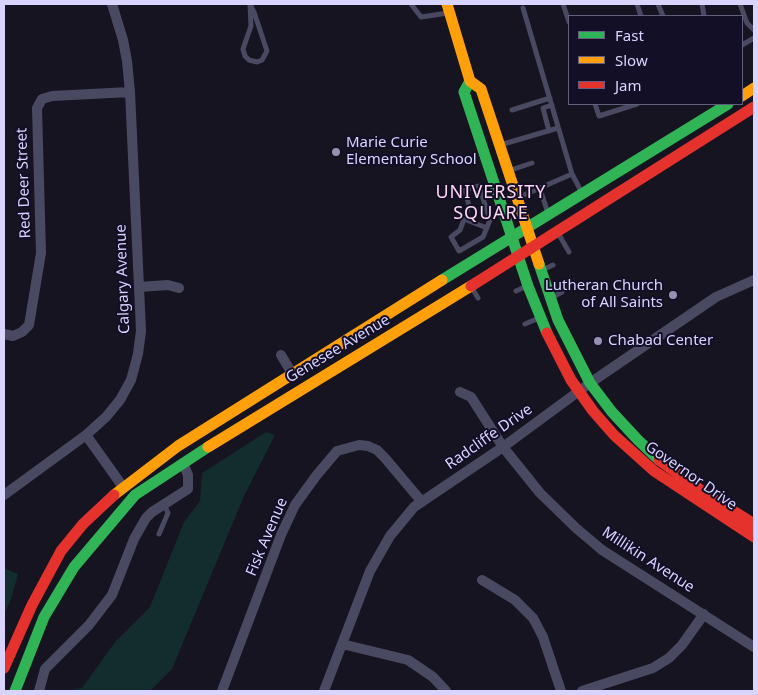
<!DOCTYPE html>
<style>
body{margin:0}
#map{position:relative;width:758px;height:695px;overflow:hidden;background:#161421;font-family:"Noto Sans",sans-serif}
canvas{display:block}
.frame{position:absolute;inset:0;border:5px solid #d9d4ff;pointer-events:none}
.legend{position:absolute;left:568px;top:15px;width:175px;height:90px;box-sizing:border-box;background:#130f26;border:1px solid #625e7d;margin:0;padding:6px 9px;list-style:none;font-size:15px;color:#d9d4ff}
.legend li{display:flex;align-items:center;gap:10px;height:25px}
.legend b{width:25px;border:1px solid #625e7d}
</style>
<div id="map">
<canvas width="758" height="695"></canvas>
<div class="frame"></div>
<ul class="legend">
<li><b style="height:6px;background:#30b455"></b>Fast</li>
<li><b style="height:6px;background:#ff9f0a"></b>Slow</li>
<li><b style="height:6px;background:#e5322d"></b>Jam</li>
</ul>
</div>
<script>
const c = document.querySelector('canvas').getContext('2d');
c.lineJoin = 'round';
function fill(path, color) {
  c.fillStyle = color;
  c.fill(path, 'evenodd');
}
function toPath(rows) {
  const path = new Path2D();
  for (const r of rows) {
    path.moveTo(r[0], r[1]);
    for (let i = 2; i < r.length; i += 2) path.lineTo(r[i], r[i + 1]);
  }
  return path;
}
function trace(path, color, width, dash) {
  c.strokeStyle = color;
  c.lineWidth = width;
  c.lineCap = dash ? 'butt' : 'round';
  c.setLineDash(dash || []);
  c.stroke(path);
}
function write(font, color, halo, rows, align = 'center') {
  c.font = font + ' "Noto Sans",sans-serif';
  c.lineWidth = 4;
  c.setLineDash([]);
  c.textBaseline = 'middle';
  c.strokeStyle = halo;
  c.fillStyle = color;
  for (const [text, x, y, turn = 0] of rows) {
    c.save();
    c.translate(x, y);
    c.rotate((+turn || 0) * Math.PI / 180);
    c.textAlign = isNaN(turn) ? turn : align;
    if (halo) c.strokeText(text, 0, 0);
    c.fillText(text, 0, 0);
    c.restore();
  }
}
const green = toPath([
 [266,432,275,435,244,496,172,669,150,691,63,691,82,688,115,642,150,607,184,522,200,501,202,473],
 [4,568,18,574,11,599,4,615]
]);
const lane = toPath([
 [250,4,254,12,267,51,262,60,257,62,249,60,245,56,243,49,251,26,250,4],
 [411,4,421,17,448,13],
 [563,4,569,22],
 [637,4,641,16],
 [658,4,663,16],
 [702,4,704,16],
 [740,4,747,23,754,30],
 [523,8,572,174,582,193],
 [742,45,754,38],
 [595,104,599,116,637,104],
 [512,110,550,98],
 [549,131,543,108,552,105],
 [500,145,558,128],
 [508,171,532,163],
 [479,186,490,220,483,237,459,251,451,237,460,230,469,206,465,190,479,186],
 [540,189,548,213],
 [517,198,572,174],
 [464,219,487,228],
 [558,233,569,252],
 [542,270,553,265],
 [472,288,478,298],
 [516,291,527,286],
 [551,298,562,292],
 [525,324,539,318],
 [159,534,168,513,164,504]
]);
const street = toPath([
 [139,287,168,285,179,288],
 [4,334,13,336,22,332,29,325,41,253,37,108,42,99,52,96,130,92],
 [281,355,293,375],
 [460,392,471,397,503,447,540,493,576,528,602,550,754,647],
 [86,435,123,487],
 [4,495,86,435,106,417,120,400,131,380,138,354,141,331,139,287,130,92,127,61,123,40,112,4],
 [482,580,515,600,533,618,543,637,561,691],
 [342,644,408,660,433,677,446,691],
 [39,691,45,669,89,625,112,595,134,539,146,518,152,512,188,489,188,475,183,463],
 [222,691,281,535,295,505,316,476,337,451,359,445,368,446,377,450,385,458,422,502],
 [324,691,370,571,390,536,414,507,503,447,590,383,716,297,754,280],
 [582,691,653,668,669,658,682,645,704,614]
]);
const fast = toPath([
 [470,81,464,92,528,286,547,333],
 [539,264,558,320,590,383,612,412,638,440,659,460],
 [442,280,728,104],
 [15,691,44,617,74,567,135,495,208,447]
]);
const slow = toPath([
 [447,4,470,81,481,89,539,264],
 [742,96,754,88],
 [208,447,471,286],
 [114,495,178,446,442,280]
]);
const jam = toPath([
 [471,286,754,107],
 [547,333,571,380,593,411,614,435,654,471,754,537],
 [659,460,706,494,754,524],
 [4,668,32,605,61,551,83,524,114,495]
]);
const markers = [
 [336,152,5,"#9591b1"],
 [673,295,5,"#9591b1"],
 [598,341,5,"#9591b1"]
];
const poiNames = [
 ["Marie Curie",346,143],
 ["Elementary School",346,160],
 ["Lutheran Church",663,286,"right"],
 ["of All Saints",663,303,"right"],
 ["Chabad Center",608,341]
];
const streetNames = [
 ["Red Deer Street",24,183,-92],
 ["Calgary Avenue",123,279,-92],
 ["Genesee Avenue",338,349,-31],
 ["Radcliffe Drive",489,437,-35],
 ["Governor Drive",691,476,35],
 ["Fisk Avenue",267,537,-67],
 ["Millikin Avenue",648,560,33]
];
const quarterNames = [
 ["UNIVERSITY",491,193],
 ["SQUARE",491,214]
];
fill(green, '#132c2d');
trace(lane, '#4a4962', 5);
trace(street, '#4a4962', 10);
trace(fast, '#30b455', 11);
trace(slow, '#ff9f0a', 11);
trace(jam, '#e5322d', 11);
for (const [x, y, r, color] of markers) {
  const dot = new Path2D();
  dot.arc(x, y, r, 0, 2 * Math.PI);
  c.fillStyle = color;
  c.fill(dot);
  trace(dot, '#130f26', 2);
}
write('15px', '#d9d4ff', '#130f26', poiNames, 'left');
write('15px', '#d9d4ff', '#130f26', streetNames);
c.letterSpacing = '1px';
write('18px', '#ffd6f0', '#130f26', quarterNames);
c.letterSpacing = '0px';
</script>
